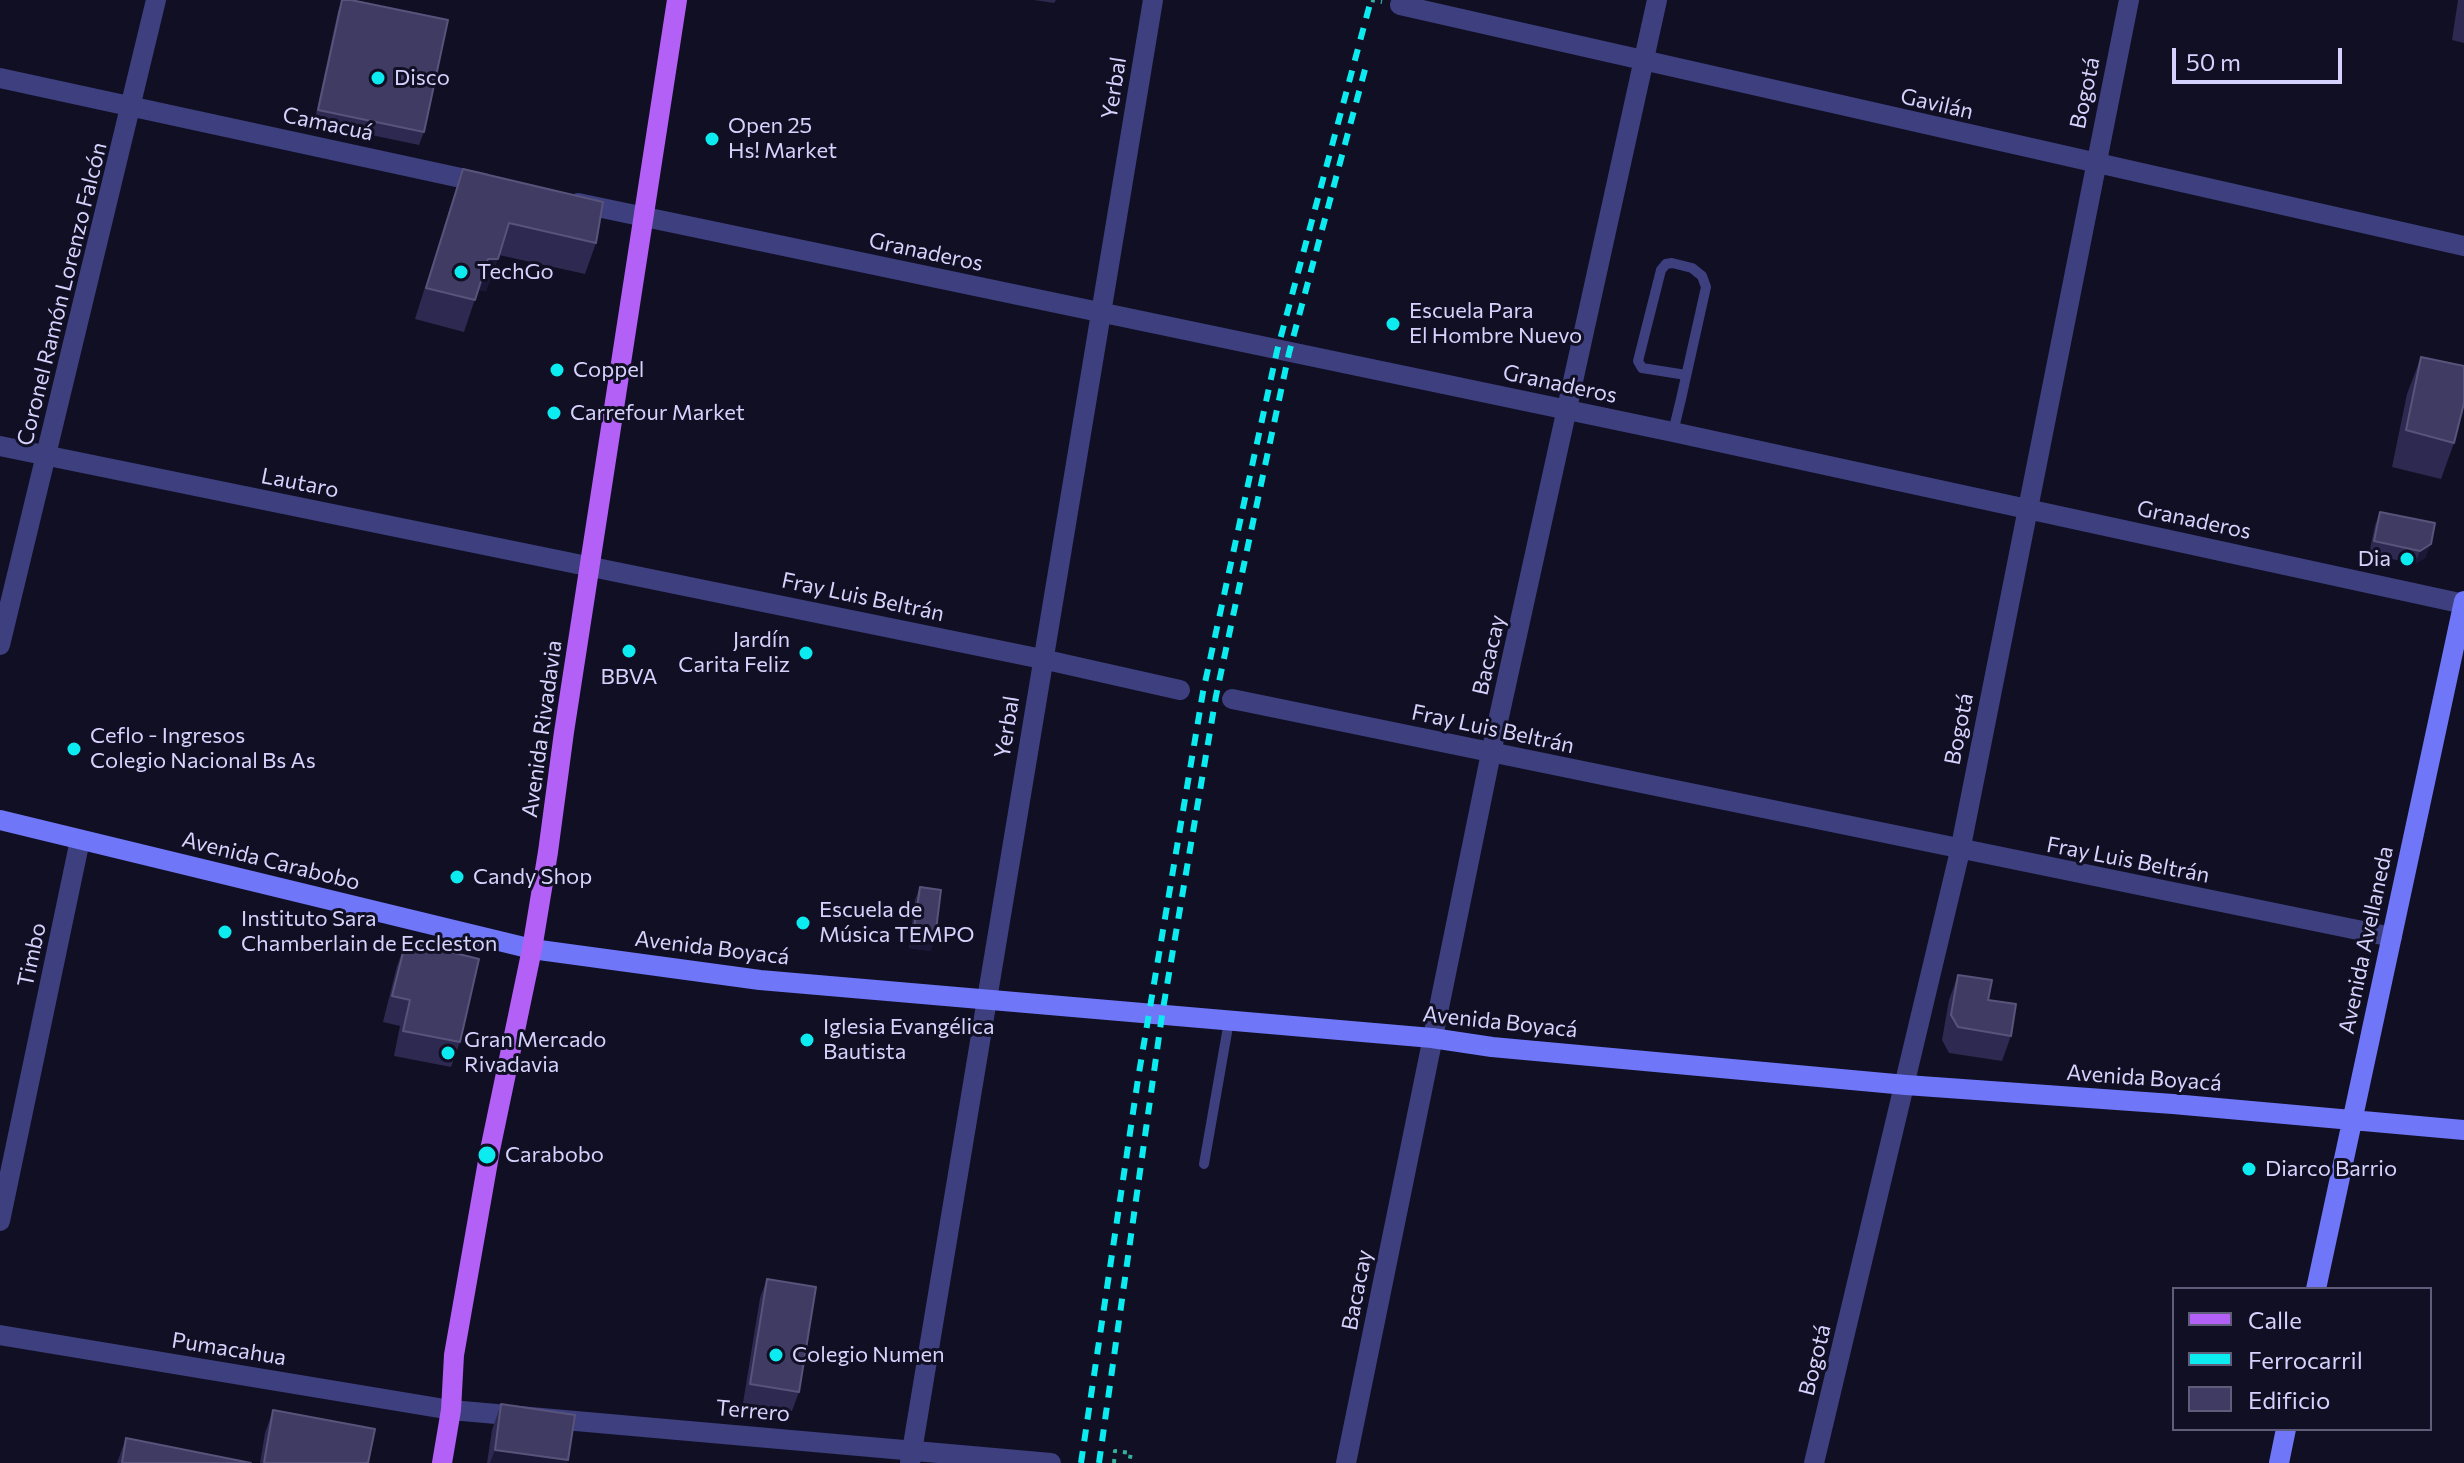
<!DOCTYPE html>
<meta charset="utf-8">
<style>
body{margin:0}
#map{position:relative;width:2464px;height:1463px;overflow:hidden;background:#110f23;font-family:Commissioner,sans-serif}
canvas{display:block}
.legend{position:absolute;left:2172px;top:1287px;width:260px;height:144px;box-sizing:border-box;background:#110f23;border:2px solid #5f5d7a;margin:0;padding:10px 14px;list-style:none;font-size:24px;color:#d5d3fd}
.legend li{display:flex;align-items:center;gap:16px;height:40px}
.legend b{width:40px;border:2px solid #5f5d7a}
.scale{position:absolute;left:2172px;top:48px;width:170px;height:36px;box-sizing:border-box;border:4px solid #d5d3fd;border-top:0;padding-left:10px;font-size:24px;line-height:28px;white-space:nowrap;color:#d5d3fd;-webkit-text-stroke:6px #110f23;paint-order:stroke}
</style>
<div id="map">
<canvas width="2464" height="1463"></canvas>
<ul class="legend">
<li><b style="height:10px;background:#b360f7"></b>Calle</li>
<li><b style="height:10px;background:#0cebf0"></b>Ferrocarril</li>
<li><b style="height:22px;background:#403b63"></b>Edificio</li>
</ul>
<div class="scale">50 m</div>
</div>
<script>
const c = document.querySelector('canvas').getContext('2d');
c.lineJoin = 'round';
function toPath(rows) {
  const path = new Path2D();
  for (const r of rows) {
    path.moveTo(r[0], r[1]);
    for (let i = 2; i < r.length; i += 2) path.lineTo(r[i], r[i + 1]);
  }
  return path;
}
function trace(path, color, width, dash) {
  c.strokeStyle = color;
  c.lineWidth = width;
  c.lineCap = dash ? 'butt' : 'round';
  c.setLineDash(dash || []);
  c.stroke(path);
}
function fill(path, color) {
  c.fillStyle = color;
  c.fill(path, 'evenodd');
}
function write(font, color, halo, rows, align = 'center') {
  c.font = font + ' Commissioner,sans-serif';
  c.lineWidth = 6;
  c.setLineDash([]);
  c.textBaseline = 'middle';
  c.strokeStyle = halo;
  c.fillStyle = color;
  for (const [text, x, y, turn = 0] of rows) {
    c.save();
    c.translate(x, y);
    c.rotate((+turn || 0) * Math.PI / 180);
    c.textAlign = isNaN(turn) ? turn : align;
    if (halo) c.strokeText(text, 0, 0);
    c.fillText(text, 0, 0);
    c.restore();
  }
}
const path = toPath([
 [1371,0,1382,2],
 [1114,1463,1115,1451,1131,1453,1129,1463]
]);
const lane = toPath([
 [1673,432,1681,399,1706,287,1702,276,1692,268,1672,263,1666,264,1661,270,1638,361,1642,368,1686,375],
 [1204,1164,1229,1021]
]);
const street = toPath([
 [1400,5,2464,246],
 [0,78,484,183],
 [578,203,1673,432,2464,604],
 [0,446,1042,659,1180,690],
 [0,645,156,0],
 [1232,699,2392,937],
 [0,1221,80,840],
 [0,1335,451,1410,1051,1463],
 [910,1463,1153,0],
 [1346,1463,1491,753,1657,0],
 [1814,1463,1960,851,2129,0]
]);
const secondary = toPath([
 [0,820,532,949,760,980,1432,1038,1492,1047,1906,1085,2173,1104,2464,1130],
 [2316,1289,2464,601],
 [2279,1463,2286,1429]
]);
const primary = toPath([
 [442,1463,451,1410,454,1355,490,1150,532,949,548,852,564,732,677,0]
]);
const rail = toPath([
 [1081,1463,1138,1079,1203,692,1277,351,1371,0],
 [1099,1463,1162,1015,1216,696,1289,353,1367,62]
]);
const wall = toPath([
 [342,0,424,132,419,145,314,123,338,11],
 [1034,0,1056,0,1054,3],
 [2458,0,2464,0,2464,43,2452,40],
 [463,169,596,243,585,274,499,255,486,291,478,290,464,332,415,319,452,201],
 [2421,357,2454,443,2441,479,2392,467,2407,394],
 [2380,512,2426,557,2415,564,2369,554,2375,525],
 [920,887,935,938,930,951,909,948,915,900],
 [406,941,460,1042,451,1067,394,1056,400,1026,383,1022,397,966],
 [1958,975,1988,1000,2011,1036,2002,1061,1949,1053,1942,1040,1949,1000],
 [767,1279,799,1392,792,1411,743,1403,760,1298],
 [501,1404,567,1463,487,1463,492,1430],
 [273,1410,368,1463,260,1463,265,1433],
 [126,1438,251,1463,117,1463]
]);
const shadedWall = toPath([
 [488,259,498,259,486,291,477,290],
 [2431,544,2426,557,2415,564,2420,551],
 [913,935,935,938,930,951,909,948],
 [495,1450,568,1460,567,1463,490,1463]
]);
const building = toPath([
 [342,0,351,0,448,20,424,132,318,110,342,0],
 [463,169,603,202,596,243,509,223,498,259,488,259,475,300,426,288,463,169],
 [2421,357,2464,366,2464,403,2454,443,2406,430,2421,357],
 [2380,512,2435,523,2431,544,2420,551,2374,541,2380,512],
 [920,887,941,890,935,938,913,935,920,887],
 [406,941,479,959,460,1042,403,1031,410,1000,392,996,406,941],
 [1958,975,1992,980,1988,1000,2016,1004,2011,1036,1958,1027,1951,1015,1958,975],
 [767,1279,816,1287,799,1392,750,1384,767,1279],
 [501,1404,575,1415,568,1460,495,1450,501,1404],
 [273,1410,375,1429,368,1463,264,1463,273,1410],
 [126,1438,251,1463,122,1463,126,1438]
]);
const markers = [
 [378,78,8,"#0cebf0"],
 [712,139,8,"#0cebf0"],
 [461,272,8,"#0cebf0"],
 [1393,324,8,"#0cebf0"],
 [557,370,8,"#0cebf0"],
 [554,413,8,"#0cebf0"],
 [2407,559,8,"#0cebf0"],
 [629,651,8,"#0cebf0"],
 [806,653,8,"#0cebf0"],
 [74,749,8,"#0cebf0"],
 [457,877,8,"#0cebf0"],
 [803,923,8,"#0cebf0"],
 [225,932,8,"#0cebf0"],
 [807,1040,8,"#0cebf0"],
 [448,1053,8,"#0cebf0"],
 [487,1155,10,"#0cebf0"],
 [2249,1169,8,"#0cebf0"],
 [776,1355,8,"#0cebf0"]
];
const poiNames = [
 ["Disco",394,78],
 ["Open 25",728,126],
 ["Hs! Market",728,151],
 ["TechGo",477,272],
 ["Escuela Para",1409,311],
 ["El Hombre Nuevo",1409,336],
 ["Coppel",573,370],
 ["Carrefour Market",570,413],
 ["Dia",2391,559,"right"],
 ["Jardín",790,640,"right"],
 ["Carita Feliz",790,665,"right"],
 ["BBVA",629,677,"center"],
 ["Ceflo - Ingresos",90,736],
 ["Colegio Nacional Bs As",90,761],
 ["Candy Shop",473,877],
 ["Escuela de",819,910],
 ["Música TEMPO",819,935],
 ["Instituto Sara",241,919],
 ["Chamberlain de Eccleston",241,944],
 ["Iglesia Evangélica",823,1027],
 ["Bautista",823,1052],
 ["Gran Mercado",464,1040],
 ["Rivadavia",464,1065],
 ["Carabobo",505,1155],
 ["Diarco Barrio",2265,1169],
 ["Colegio Numen",792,1355]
];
const streetNames = [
 ["Yerbal",1114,88,-81],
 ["Bogotá",2085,93,-78],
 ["Gavilán",1937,104,13],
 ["Camacuá",328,124,12],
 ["Granaderos",926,252,12],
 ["Coronel Ramón Lorenzo Falcón",62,294,-76],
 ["Granaderos",1560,384,12],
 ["Lautaro",300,483,11],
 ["Granaderos",2194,520,12],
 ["Fray Luis Beltrán",863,597,12],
 ["Bacacay",1489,655,-77],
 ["Yerbal",1007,727,-81],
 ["Avenida Rivadavia",542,729,-82],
 ["Fray Luis Beltrán",1493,729,12],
 ["Bogotá",1959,729,-79],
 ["Fray Luis Beltrán",2128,860,11],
 ["Avenida Carabobo",271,861,14],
 ["Avenida Avellaneda",2366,940,-78],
 ["Avenida Boyacá",712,948,7],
 ["Timbo",32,955,-78],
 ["Avenida Boyacá",1500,1022,6],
 ["Avenida Boyacá",2144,1078,4],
 ["Bacacay",1357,1290,-79],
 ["Pumacahua",229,1349,9],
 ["Bogotá",1815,1360,-76],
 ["Terrero",753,1411,5]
];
trace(path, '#35af9e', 4, [4, 6]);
trace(lane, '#3d3f7f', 10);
trace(street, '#3d3f7f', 20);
trace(secondary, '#6f77f8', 20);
trace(primary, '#b360f7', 20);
trace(rail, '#0cebf0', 6, [12, 10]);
fill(wall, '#2e2950');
fill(shadedWall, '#1b1736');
fill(building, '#403b63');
trace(building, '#57537b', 2);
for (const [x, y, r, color] of markers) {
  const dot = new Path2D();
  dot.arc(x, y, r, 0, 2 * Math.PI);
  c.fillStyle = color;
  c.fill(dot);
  trace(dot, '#110f23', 3);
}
write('22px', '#d5d3fd', '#110f23', poiNames, 'left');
write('22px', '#d5d3fd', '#110f23', streetNames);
</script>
